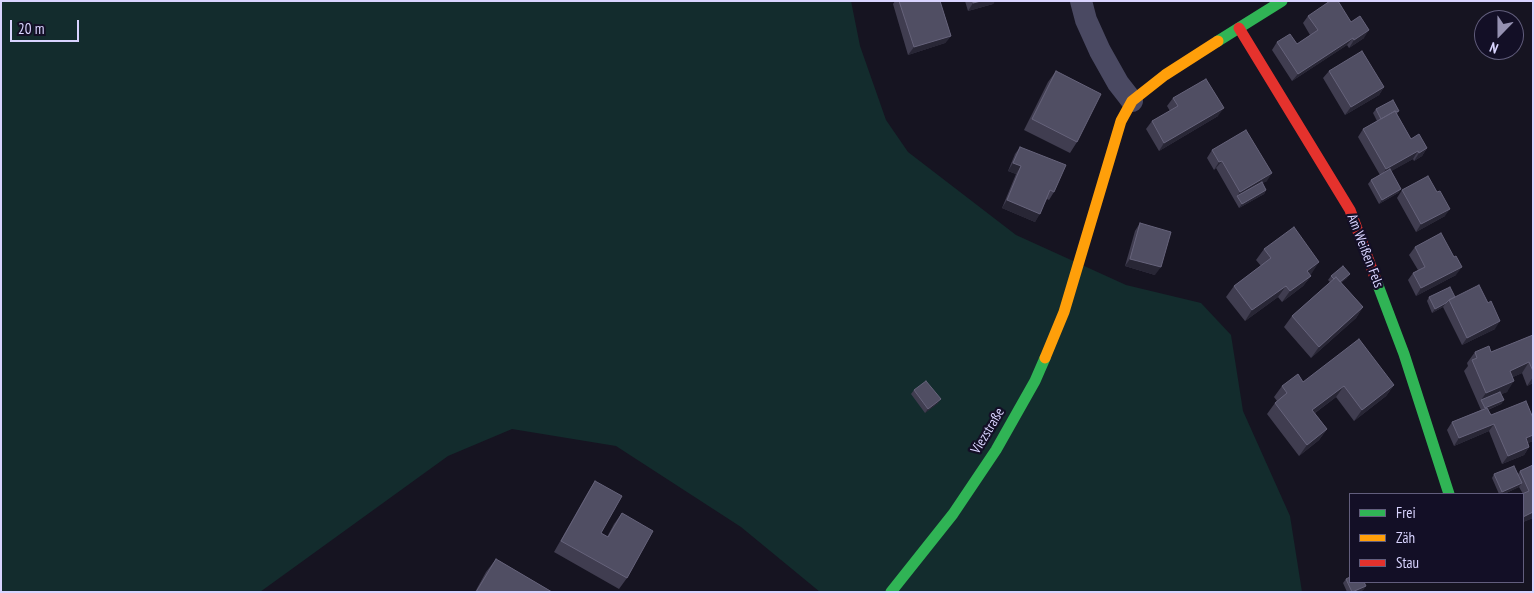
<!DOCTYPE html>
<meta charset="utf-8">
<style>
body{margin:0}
#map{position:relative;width:1534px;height:593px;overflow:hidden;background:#161421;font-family:"PT Sans Narrow",sans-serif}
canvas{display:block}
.frame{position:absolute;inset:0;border:2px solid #d9d4ff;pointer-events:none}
.legend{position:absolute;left:1349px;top:493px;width:175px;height:90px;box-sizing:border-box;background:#130f26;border:1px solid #625e7d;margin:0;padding:6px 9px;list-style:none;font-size:15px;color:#d9d4ff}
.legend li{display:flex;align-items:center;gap:10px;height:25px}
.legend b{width:25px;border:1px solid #625e7d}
.north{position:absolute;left:1474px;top:10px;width:50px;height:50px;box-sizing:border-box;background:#130f26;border:1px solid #625e7d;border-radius:50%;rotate:202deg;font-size:14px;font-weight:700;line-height:20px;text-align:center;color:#d9d4ff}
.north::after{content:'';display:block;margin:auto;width:18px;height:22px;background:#9591b1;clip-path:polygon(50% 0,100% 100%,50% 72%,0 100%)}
.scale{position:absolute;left:10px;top:20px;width:69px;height:22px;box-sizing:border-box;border:2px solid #d9d4ff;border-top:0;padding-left:6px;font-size:15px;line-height:18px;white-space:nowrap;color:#d9d4ff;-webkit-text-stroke:4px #130f26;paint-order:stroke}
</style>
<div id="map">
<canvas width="1534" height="593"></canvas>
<div class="frame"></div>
<ul class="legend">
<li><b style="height:6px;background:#30b455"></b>Frei</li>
<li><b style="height:6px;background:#ff9f0a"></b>Zäh</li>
<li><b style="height:6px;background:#e5322d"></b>Stau</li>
</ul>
<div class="north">N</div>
<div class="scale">20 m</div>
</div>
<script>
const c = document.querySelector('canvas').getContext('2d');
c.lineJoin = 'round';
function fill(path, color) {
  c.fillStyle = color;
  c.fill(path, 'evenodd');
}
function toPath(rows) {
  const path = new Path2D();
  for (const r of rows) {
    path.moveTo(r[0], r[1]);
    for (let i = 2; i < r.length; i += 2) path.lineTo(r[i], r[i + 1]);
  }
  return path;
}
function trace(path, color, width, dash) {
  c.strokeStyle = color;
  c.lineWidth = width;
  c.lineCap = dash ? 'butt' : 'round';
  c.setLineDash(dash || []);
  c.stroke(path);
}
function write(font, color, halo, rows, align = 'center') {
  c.font = font + ' "PT Sans Narrow",sans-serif';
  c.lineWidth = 4.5;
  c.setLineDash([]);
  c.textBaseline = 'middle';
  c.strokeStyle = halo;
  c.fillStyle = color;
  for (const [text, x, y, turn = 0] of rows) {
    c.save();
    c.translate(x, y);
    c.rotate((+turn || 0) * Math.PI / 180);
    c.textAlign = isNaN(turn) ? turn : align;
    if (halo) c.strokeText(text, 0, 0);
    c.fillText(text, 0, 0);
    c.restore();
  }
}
const green = toPath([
 [1,1,851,1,860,46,886,120,908,152,1016,235,1126,285,1201,303,1231,335,1243,411,1290,516,1302,592,820,592,741,527,616,446,512,429,448,456,260,592,1,592]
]);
const street = toPath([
 [1081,1,1086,20,1100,51,1118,83,1132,101]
]);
const fast = toPath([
 [1218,41,1282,1],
 [1376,280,1404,354,1449,494],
 [891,592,953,514,996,450,1035,381,1045,358]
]);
const slow = toPath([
 [1045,358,1064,312,1121,121,1132,101,1165,75,1218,41]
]);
const jam = toPath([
 [1239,28,1350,210,1376,280]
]);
const wall = toPath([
 [895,1,940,1,951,36,945,43,908,55,893,4],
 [965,1,995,1,993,4,968,11],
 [1308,16,1351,22,1364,38,1349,48,1347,45,1292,81,1272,50,1277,42,1297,44,1310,35,1303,23],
 [1056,71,1077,142,1070,153,1024,130,1048,82],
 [1329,71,1384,87,1379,95,1345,115,1323,78],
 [1173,98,1218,116,1159,151,1146,129,1152,121,1170,111,1167,106],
 [1376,109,1399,111,1397,114,1411,139,1427,148,1422,156,1414,161,1413,159,1391,171,1401,189,1398,193,1379,204,1368,184,1371,180,1380,175,1358,137,1363,129,1377,121,1373,113],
 [1020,147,1054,192,1049,200,1047,199,1035,222,1002,208,1016,174,1008,171,1015,154],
 [1212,150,1267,181,1262,183,1266,190,1264,194,1239,208,1216,168,1214,170,1207,158],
 [1402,190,1445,216,1416,232,1397,198],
 [1140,223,1155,275,1125,266,1135,231],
 [1415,247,1456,275,1416,296,1408,280,1413,273,1418,270,1409,255],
 [1264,249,1312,273,1310,274,1311,276,1303,286,1282,302,1278,297,1245,321,1226,297,1234,286,1261,266,1256,260],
 [1331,276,1347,278,1341,283,1363,307,1356,318,1311,358,1284,327,1292,316,1330,282,1328,280],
 [1429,297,1455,297,1495,329,1462,345,1443,307,1432,313,1427,301],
 [1533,335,1533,383,1527,386,1522,373,1513,377,1507,392,1501,394,1504,400,1501,404,1488,410,1491,415,1533,441,1528,443,1529,447,1524,455,1502,464,1489,431,1454,446,1447,430,1452,422,1481,410,1464,371,1468,366,1467,363,1475,352,1491,352],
 [1303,382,1394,385,1386,396,1354,421,1336,397,1315,413,1327,429,1319,440,1299,456,1267,414,1275,403,1277,401,1274,397,1282,386],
 [914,390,938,403,925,413,911,394],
 [1533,465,1533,518,1523,522,1523,494,1519,487,1504,494,1499,494,1492,478,1494,474,1518,474,1520,471],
 [595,481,601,533,607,537,614,524,622,513,627,578,619,589,554,552,588,492],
 [496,559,552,592,475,592,486,572],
 [1346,579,1366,586,1363,590,1359,592,1347,592,1343,583]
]);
const shadedWall = toPath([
 [981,1,995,1,993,4,968,11,973,3],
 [1369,30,1364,38,1349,48,1354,40],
 [951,36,945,43,908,55,914,47],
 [1353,38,1347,45,1292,81,1298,74],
 [1384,87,1379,95,1345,115,1351,107],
 [1224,108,1218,116,1159,151,1164,143],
 [1427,148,1422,156,1414,161,1419,153],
 [1418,151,1413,159,1381,177,1386,169],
 [1222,161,1216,168,1214,170,1219,162],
 [1013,163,1021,166,1016,174,1008,171],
 [1272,173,1267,181,1238,197,1237,196,1240,192],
 [1401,189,1398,193,1379,204,1382,200],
 [1266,190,1264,194,1239,208,1242,204],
 [1007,200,1040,214,1035,222,1002,208],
 [1450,209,1445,216,1416,232,1421,224],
 [1130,259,1161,267,1155,275,1125,266],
 [1319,262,1312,273,1299,282,1307,271],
 [1462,267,1456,275,1416,296,1421,288],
 [1350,274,1347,278,1335,288,1338,284],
 [1311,276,1303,286,1282,302,1290,291],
 [1286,286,1278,297,1245,321,1252,310],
 [1446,303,1443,307,1432,313,1435,309],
 [1363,307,1356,318,1311,358,1319,347],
 [1500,321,1495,329,1462,345,1467,338],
 [1529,362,1522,373,1502,382,1510,371],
 [1533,377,1533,383,1527,386],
 [1514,381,1507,392,1482,402,1481,400,1486,393],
 [1394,385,1386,396,1354,421,1362,410],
 [1344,386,1336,397,1304,421,1312,410],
 [941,399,938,403,925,413,928,409],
 [1504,400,1501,404,1482,412,1485,408],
 [1494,424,1489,431,1454,446,1459,438],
 [1327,429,1319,440,1299,456,1307,445],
 [1533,435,1533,441,1520,446,1526,438],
 [1529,447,1524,455,1502,464,1508,456],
 [1522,483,1519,487,1504,494,1501,494,1502,492],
 [1533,512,1533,518,1523,522,1523,517],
 [1366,586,1363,590,1359,592,1354,592]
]);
const building = toPath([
 [899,1,940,1,951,36,914,47,899,1],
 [973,1,981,1,973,3,973,1],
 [1330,1,1338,1,1351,22,1360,16,1369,30,1354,40,1353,38,1298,74,1277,42,1290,34,1297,44,1318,30,1308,16,1330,1],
 [1362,51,1384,87,1351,107,1329,71,1362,51],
 [1056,71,1101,94,1077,142,1032,119,1056,71],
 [1206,79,1224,108,1164,143,1152,121,1178,106,1173,98,1206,79],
 [1393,100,1399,111,1396,112,1395,111,1381,119,1376,109,1393,100],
 [1395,111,1411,139,1419,134,1427,148,1419,153,1418,151,1386,169,1363,129,1395,111],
 [1246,130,1272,173,1240,192,1222,161,1219,162,1212,150,1246,130],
 [1020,147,1066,165,1054,192,1050,190,1040,214,1007,200,1021,166,1013,163,1020,147],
 [1390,169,1401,189,1382,200,1371,180,1390,169],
 [1428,176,1437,192,1440,191,1450,209,1421,224,1402,190,1428,176],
 [1262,182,1266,190,1242,204,1237,196,1262,182],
 [1140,223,1171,232,1161,267,1130,259,1140,223],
 [1294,227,1319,262,1307,271,1311,276,1290,291,1286,286,1252,310,1234,286,1271,258,1264,249,1294,227],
 [1441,233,1454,257,1456,256,1462,267,1421,288,1413,273,1425,267,1415,247,1441,233],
 [1343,266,1350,274,1340,282,1336,277,1334,279,1331,276,1343,266],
 [1336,277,1363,307,1319,347,1292,316,1336,277],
 [1479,285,1488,303,1491,301,1500,321,1467,338,1449,300,1479,285],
 [1450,287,1455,297,1449,300,1446,303,1435,309,1429,297,1450,287],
 [1533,335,1533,371,1529,362,1510,371,1514,381,1486,393,1472,360,1477,358,1475,352,1489,346,1491,352,1533,335],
 [1359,339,1394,385,1362,410,1344,386,1312,410,1327,429,1307,445,1275,403,1287,393,1282,386,1298,374,1303,382,1359,339],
 [926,381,941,399,928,409,914,390,926,381],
 [1500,392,1504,400,1485,408,1481,400,1500,392],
 [1526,401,1533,418,1533,435,1526,438,1529,447,1508,456,1494,424,1459,438,1452,422,1487,408,1491,415,1526,401],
 [1533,465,1533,512,1523,517,1523,494,1522,494,1529,491,1520,471,1533,465],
 [1514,466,1522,483,1502,492,1494,474,1514,466],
 [595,481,622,496,601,533,608,537,622,513,653,531,627,578,561,541,595,481],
 [496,559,552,592,476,592,496,559],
 [1350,577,1350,582,1364,582,1366,586,1352,592,1346,579,1350,577]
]);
const streetNames = [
 ["Am Weißen Fels",1365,251,69],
 ["Viezstraße",988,431,-59]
];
fill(green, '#132c2d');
trace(street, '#4a4962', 22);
trace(fast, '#30b455', 11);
trace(slow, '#ff9f0a', 11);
trace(jam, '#e5322d', 11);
fill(wall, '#403d50');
fill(shadedWall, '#282635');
fill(building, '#504e63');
trace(building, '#66637b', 1);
write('14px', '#d9d4ff', '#130f26', streetNames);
</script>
